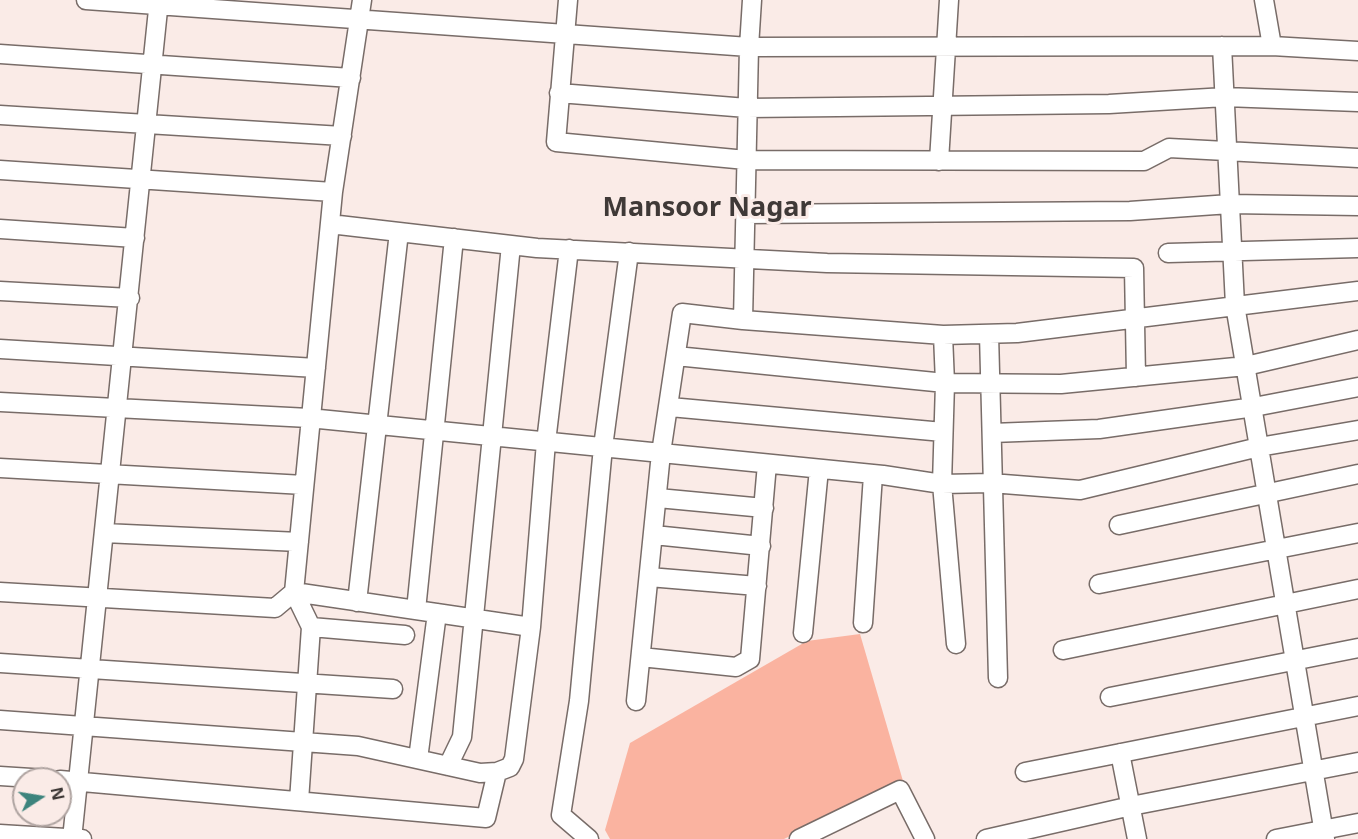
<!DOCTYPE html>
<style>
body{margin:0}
#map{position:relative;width:1358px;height:839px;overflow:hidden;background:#faebe7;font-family:"Noto Sans",sans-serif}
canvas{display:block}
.north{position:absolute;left:12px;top:767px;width:60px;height:60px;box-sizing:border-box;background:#faebe7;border:2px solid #afa4a1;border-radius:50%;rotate:78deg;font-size:16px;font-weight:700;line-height:24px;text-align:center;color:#3f3937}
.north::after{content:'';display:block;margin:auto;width:21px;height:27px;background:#3d847d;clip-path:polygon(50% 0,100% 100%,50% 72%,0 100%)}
</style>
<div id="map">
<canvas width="1358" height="839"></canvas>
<div class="north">N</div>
</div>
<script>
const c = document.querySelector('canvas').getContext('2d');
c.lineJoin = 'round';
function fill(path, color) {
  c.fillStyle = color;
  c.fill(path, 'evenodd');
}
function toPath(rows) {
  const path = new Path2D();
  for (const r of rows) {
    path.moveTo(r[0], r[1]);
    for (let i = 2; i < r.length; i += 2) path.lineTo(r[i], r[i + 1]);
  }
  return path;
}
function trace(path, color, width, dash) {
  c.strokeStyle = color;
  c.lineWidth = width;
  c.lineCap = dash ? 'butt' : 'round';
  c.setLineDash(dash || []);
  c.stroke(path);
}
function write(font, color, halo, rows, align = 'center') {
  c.font = font + ' "Noto Sans",sans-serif';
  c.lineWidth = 6;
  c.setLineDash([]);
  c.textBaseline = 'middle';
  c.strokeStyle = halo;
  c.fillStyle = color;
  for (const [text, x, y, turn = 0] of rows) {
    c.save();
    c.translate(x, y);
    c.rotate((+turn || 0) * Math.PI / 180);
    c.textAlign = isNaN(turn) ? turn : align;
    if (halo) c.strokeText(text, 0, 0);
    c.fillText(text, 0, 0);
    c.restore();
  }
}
const green = toPath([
 [860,634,903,781,784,839,610,839,605,830,630,743,807,641]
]);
const minor = toPath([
 [86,0,749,47,1272,46,1358,51],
 [568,0,556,142,746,160,1144,161,1169,148,1358,158],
 [752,0,749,47,743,320,943,335,1017,333,1358,291],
 [1264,0,1272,46],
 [1222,46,1235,305,1325,839],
 [0,54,351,78],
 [559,93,747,108,1109,104,1225,97,1358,102],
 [0,115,342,136],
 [939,161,949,0],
 [0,170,333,192],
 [745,214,1130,211,1230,204,1358,206],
 [330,224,537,248,827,263,1134,268,1136,377],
 [0,229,135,238],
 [1168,253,1358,248],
 [0,291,130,298],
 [989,334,998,678],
 [943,335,945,383,942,484,956,644],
 [0,349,316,368],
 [676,356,945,383,1061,384,1246,366,1358,340],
 [0,402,309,418,883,475,942,484,991,483,1080,490,1259,447,1358,430],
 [670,407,943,432],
 [992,433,1099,429,1254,407,1358,387],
 [0,468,304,485],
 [658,498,764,508],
 [1119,525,1358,474],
 [104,533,299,542],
 [654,535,761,546],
 [649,577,757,586],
 [1099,584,1358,533],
 [0,592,275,608,294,592,333,192,362,0],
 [294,592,531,627,546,442,569,249],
 [294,592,311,627,299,801],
 [357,602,399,232],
 [416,610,454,238],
 [863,623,873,475],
 [311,627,405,635],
 [803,633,819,469],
 [1063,650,1358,589],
 [641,657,736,667,750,659,767,464],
 [0,663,393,689],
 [1110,697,1358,648],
 [636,701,661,453,682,313,743,320],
 [0,720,358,746,480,773,497,772,510,767,514,759,531,627],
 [1120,753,1137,839],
 [418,759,437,613],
 [448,766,462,737,511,245],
 [1025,772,1358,706],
 [0,776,47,779],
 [60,780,486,818,497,772],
 [0,834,82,839],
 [72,839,159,0],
 [589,839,561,815,579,701,603,447,629,252],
 [799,839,900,790,925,839],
 [986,839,1131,806,1358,762],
 [1276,839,1358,823]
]);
const districtNames = [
 ["Mansoor Nagar",707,208]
];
fill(green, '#fab3a0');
trace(minor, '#786c68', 21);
trace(minor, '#fff', 18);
write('bold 27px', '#3f3937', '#faebe7', districtNames);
</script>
